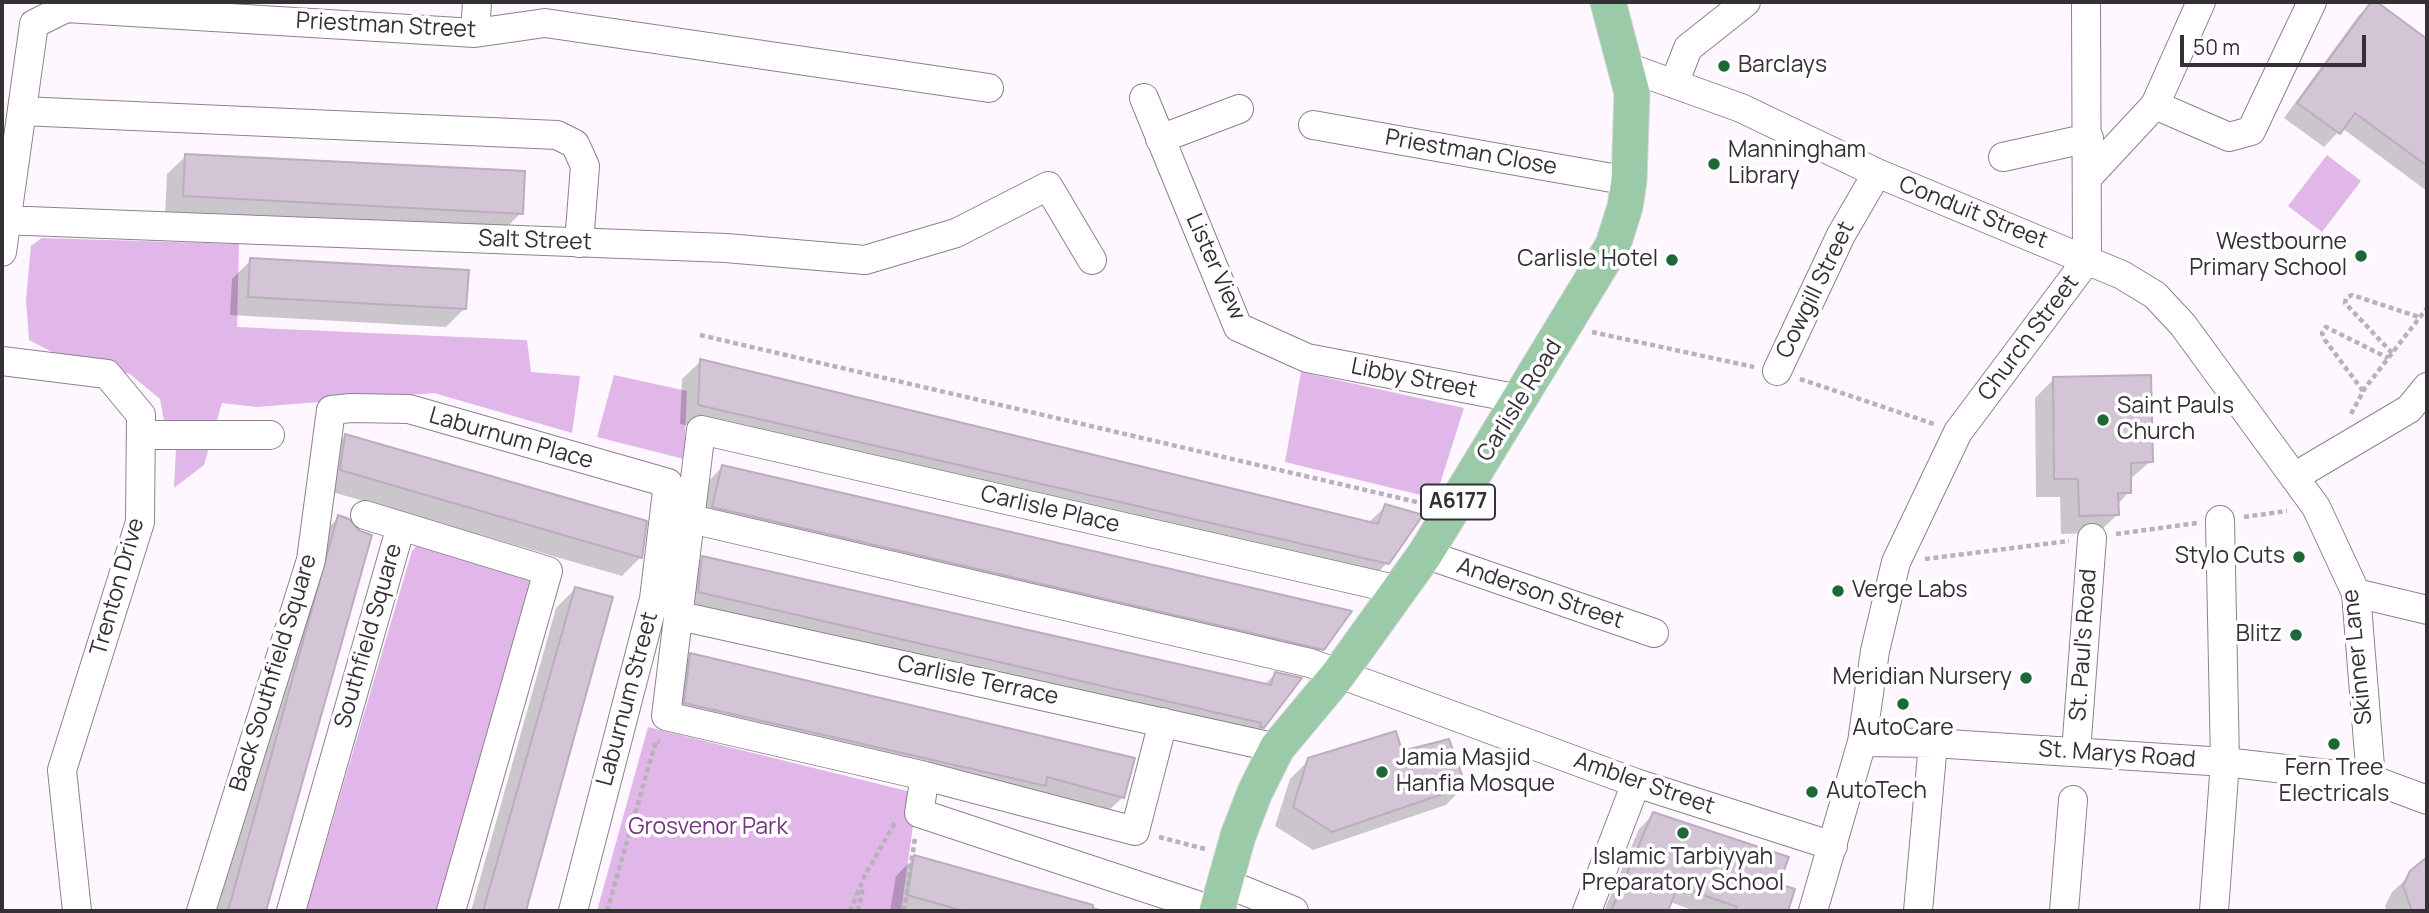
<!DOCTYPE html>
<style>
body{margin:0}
#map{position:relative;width:2429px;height:913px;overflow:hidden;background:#fef7ff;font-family:Manrope,sans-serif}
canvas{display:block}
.frame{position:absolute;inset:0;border:4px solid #352f36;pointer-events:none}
.scale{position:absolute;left:2180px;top:35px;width:186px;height:32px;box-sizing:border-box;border:4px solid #352f36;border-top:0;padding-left:9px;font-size:21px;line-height:24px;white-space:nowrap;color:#352f36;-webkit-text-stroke:5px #fff;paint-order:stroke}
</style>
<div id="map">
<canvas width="2429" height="913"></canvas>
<div class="frame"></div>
<div class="scale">50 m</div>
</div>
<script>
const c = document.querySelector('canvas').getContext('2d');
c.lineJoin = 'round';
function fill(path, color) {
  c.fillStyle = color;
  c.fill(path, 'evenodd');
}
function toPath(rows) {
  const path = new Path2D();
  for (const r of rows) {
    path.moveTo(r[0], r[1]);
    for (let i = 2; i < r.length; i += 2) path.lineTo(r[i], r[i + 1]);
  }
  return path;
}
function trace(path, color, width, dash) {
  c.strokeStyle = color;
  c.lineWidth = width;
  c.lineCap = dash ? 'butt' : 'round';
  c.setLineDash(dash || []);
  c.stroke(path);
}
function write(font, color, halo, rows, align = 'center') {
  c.font = font + ' Manrope,sans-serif';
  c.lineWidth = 7;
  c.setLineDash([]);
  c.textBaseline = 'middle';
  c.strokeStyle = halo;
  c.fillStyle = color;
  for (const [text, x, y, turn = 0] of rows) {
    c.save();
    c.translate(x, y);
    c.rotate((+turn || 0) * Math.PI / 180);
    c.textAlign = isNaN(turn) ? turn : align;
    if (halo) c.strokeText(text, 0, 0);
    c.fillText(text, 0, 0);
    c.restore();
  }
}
const green = toPath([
 [2327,155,2361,181,2322,232,2288,206],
 [42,238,239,244,237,327,527,340,531,372,580,376,572,433,434,393,256,407,222,403,204,465,174,488,176,447,168,442,160,399,130,374,64,358,29,340,26,300,31,246],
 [1301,372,1464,408,1439,487,1429,497,1285,462],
 [614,375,687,391,684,459,597,437],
 [416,546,537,582,442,911,306,911,412,551],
 [648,727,907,791,916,805,901,911,597,911]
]);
const shadow = toPath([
 [2374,2,2427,41,2427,191,2342,128,2324,147,2284,118,2359,15],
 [186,156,521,213,502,232,165,214,167,174],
 [251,260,465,308,446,327,230,315,232,279],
 [701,361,1368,523,1386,506,1387,563,1369,582,680,424,682,379],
 [2054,379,2151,461,2129,480,2129,492,2117,505,2117,515,2098,533,2061,534,2060,497,2036,497,2035,398],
 [345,436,641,557,622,576,322,489,327,454],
 [722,467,1324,647,1305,666,694,525,704,486],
 [339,517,359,532,370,536,264,911,216,911,320,536],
 [703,558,1264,685,1275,674,1263,727,1244,746,680,610,684,577],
 [575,589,611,598,525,911,471,911,556,608],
 [691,655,1123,797,1104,815,666,722,672,674],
 [1401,753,1464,786,1446,805,1313,850,1275,826,1290,779,1309,760],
 [1654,814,1776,885,1793,890,1786,911,1695,911,1670,902,1666,911,1604,911,1639,829],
 [915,857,1108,911,890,911,896,876],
 [2427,860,2427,911,2387,911,2385,906,2392,892]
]);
const building = toPath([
 [2371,2,2377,2,2427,39,2427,166,2355,113,2340,134,2297,103,2371,2],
 [185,154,525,171,523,214,183,196,185,154],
 [250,258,469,270,466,309,248,297,250,258],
 [700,359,1378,524,1385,504,1423,515,1389,564,698,405,700,359],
 [2151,375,2153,462,2131,463,2131,493,2118,493,2119,515,2079,516,2078,479,2054,479,2053,377,2151,375],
 [345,434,647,521,642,558,340,470,345,434],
 [722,465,1352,611,1324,650,712,507,722,465],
 [338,515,349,519,360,531,372,535,266,911,228,911,338,515],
 [702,556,1271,685,1275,672,1302,678,1264,728,1260,727,1261,723,698,592,702,556],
 [575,587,613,597,526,911,483,911,575,587],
 [690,653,1135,758,1124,798,1047,777,1046,786,684,703,690,653],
 [1396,731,1402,751,1449,739,1466,786,1332,832,1293,807,1308,758,1396,731],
 [1653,812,1789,857,1779,884,1795,889,1788,911,1736,911,1737,907,1678,886,1668,911,1611,911,1653,812],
 [914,855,1093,905,1093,911,964,911,907,895,914,855],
 [2427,857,2427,911,2412,911,2403,886,2410,871,2427,857]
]);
const path = toPath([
 [1592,332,1754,367],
 [700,335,1421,503],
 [2392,353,2345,303,2346,298,2352,295,2419,317],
 [1800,379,1934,424],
 [2363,391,2325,340,2322,333,2326,327,2388,358],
 [2351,414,2365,388,2427,308],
 [2244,517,2287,511],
 [2116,534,2197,523],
 [1925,559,2069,541],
 [1159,837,1205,849],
 [607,911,656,741,660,742],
 [850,911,865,875,896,821],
 [858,911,863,888],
 [904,911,915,838]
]);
const minor = toPath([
 [475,33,477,2],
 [1627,67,1741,108,1877,173,2122,275,2155,295,2183,325,2316,507,2356,593,2371,779],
 [1674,84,1688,48,1746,2],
 [1144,98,1238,327,1307,358,1520,399],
 [2155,105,2229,137,2251,131,2312,2],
 [22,111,557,135,575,144,585,166,579,243],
 [1313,125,1629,181],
 [1160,139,1239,109],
 [2003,157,2089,138],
 [2088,177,2155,105,2201,2],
 [2,220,726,248,865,260,956,233,1048,186,1092,260],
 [2,252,34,24,66,8,475,33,545,23,989,88],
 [2,361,107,374,141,415,140,522,62,770,77,911],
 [1777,371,1841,235,1877,173],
 [141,435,270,435],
 [2294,477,2409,409,2427,387],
 [365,515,401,526],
 [691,519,1310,663,1636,783,1833,846],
 [1425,554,1654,633],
 [2356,593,2427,610],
 [680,616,1277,748],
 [1163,722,1135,831,925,776,666,716,701,430,1399,590],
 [1862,742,1933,743,2225,762,2371,779,2427,800],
 [2076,752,2092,538],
 [925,776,919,813,1215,911],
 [1225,883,1294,911],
 [201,911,311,560,331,410,351,408,409,409,668,483,654,599,573,911],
 [291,911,401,526,548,571,451,911],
 [1587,911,1636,783],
 [1813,911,1862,742,1875,651,1896,562,1958,432,2087,260,2086,2],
 [1918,911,1933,743],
 [2064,911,2073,800],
 [2214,911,2225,762,2220,520]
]);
const major = toPath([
 [1217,911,1238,836,1255,792,1277,748,1338,675,1425,554,1613,245,1625,207,1629,181,1632,93,1608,2]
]);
const markers = [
 [1724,66,7,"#1c6938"],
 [1714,164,7,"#1c6938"],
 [2361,256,7,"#1c6938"],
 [1672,260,7,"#1c6938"],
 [2103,420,7,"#1c6938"],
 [2299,557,7,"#1c6938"],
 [1838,591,7,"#1c6938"],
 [2296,635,7,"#1c6938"],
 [2026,678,7,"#1c6938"],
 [1903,704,7,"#1c6938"],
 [2334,744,7,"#1c6938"],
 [1382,772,7,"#1c6938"],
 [1812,792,7,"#1c6938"],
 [1683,833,7,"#1c6938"]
];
const shields = [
 [1458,502,74]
];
const shieldNames = [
 ["A6177",1458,502]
];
const streetNames = [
 ["Priestman Street",386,26,3],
 ["Priestman Close",1471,153,10],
 ["Conduit Street",1973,213,22],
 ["Salt Street",535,241,2],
 ["Lister View",1215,267,66],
 ["Cowgill Street",1816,290,-64],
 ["Church Street",2029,338,-53],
 ["Libby Street",1414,379,11],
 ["Carlisle Road",1520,401,-58],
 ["Laburnum Place",511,439,16],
 ["Carlisle Place",1050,510,13],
 ["Trenton Drive",118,587,-74],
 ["Anderson Street",1540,594,19],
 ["Southfield Square",369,636,-74],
 ["St. Paul's Road",2084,645,-86],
 ["Skinner Lane",2358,657,-96],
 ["Back Southfield Square",274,673,-73],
 ["Carlisle Terrace",978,681,12],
 ["Laburnum Street",628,699,-75],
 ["St. Marys Road",2117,755,4],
 ["Ambler Street",1644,784,19]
];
const poiNames = [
 ["Barclays",1738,66],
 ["Manningham",1728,151],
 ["Library",1728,177],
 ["Westbourne",2347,243,"right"],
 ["Primary School",2347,269,"right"],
 ["Carlisle Hotel",1658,260,"right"],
 ["Saint Pauls",2117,407],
 ["Church",2117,433],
 ["Stylo Cuts",2285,557,"right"],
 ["Verge Labs",1852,591],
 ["Blitz",2282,635,"right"],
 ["Meridian Nursery",2012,678,"right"],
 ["AutoCare",1903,729,"center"],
 ["Jamia Masjid",1396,759],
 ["Hanfia Mosque",1396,785],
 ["Fern Tree",2334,769,"center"],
 ["Electricals",2334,795,"center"],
 ["AutoTech",1826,792],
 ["Islamic Tarbiyyah",1683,858,"center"],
 ["Preparatory School",1683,884,"center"]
];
const parkNames = [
 ["Grosvenor Park",708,828]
];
fill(green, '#e0b7e8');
fill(shadow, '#0003');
fill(building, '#d3c4d6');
trace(building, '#bbacbe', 2);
trace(minor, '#8e8091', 30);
trace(major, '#d7d5d7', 37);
trace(path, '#b7b1b8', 4.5, [5, 3.5]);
trace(minor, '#fff', 28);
trace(major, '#9bcaa9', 35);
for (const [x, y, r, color] of markers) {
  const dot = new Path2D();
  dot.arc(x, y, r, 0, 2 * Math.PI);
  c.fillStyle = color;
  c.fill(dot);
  trace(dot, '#fff', 2.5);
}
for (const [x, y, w] of shields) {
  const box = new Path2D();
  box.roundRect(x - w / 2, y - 17.5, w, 35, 5);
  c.fillStyle = '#fff';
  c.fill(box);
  trace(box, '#352f36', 2);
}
write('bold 21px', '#352f36', null, shieldNames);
write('23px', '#352f36', '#fff', streetNames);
write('23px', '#352f36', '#fff', poiNames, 'left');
write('23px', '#743681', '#fff', parkNames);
</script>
